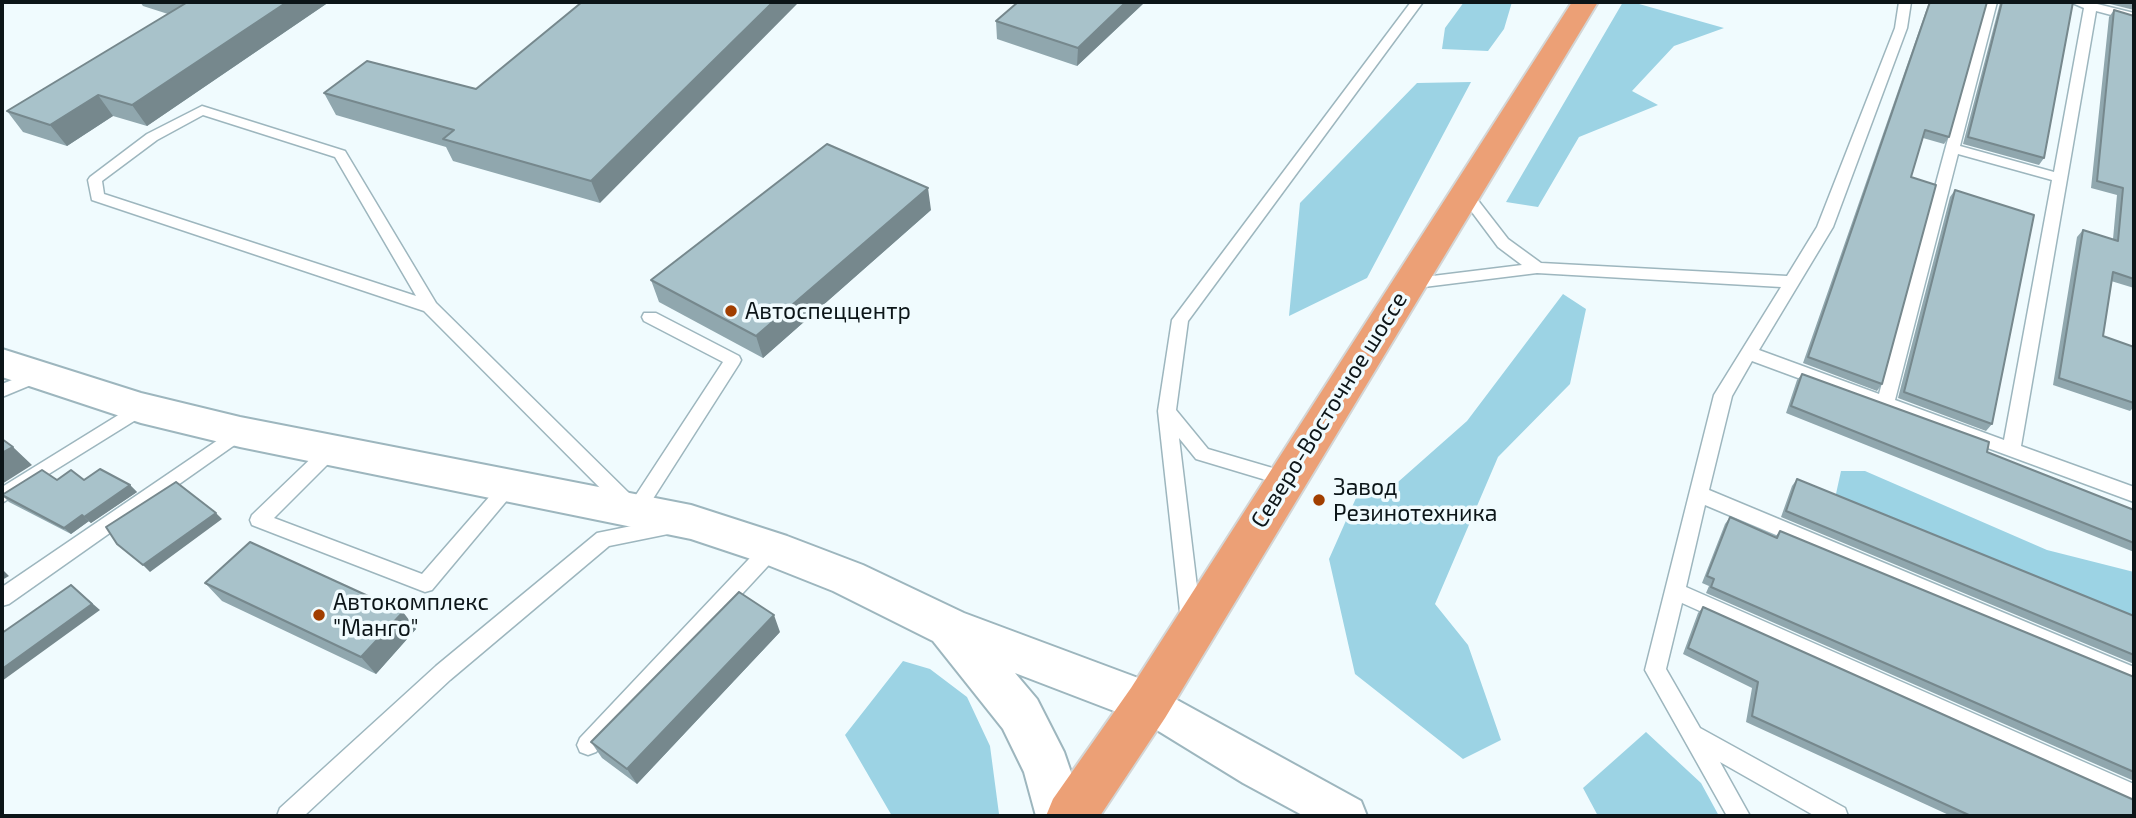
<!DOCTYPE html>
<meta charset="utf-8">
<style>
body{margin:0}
#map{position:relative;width:2136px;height:818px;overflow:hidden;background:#f0fbfe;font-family:"Exo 2",sans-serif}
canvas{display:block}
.frame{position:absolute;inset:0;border:4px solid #0c1518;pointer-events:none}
</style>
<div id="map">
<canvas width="2136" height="818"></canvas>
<div class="frame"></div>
</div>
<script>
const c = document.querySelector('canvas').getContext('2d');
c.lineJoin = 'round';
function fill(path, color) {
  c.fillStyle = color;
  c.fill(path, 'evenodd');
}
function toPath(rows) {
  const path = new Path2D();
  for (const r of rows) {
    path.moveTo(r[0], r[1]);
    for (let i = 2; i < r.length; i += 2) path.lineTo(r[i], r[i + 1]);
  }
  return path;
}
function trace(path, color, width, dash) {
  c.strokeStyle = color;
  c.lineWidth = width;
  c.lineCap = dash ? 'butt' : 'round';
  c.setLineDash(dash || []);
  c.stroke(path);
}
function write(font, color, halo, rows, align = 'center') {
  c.font = font + ' "Exo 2",sans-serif';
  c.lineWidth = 7;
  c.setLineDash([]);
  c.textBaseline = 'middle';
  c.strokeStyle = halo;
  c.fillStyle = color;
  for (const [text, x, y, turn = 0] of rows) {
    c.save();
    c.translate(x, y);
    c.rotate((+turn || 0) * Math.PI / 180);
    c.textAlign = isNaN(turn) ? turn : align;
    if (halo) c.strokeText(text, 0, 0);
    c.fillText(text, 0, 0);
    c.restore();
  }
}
const green = toPath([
 [1464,2,1512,2,1504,29,1488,51,1442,49,1445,28],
 [1623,2,1632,2,1724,28,1674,46,1632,91,1658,105,1579,137,1538,207,1506,202],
 [1471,82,1367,278,1289,316,1300,203,1417,83],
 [1563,294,1586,309,1570,384,1498,457,1435,604,1468,645,1501,740,1463,759,1355,674,1329,559,1356,498,1398,482,1467,421],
 [1841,471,1865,471,2047,550,2134,572,2134,626,1834,503],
 [903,661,930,669,967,697,990,746,999,814,997,816,892,816,845,735],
 [1646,732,1701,783,1719,816,1598,816,1583,788]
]);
const service = toPath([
 [1411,2,1423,2,1188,321,1176,410,1208,449,1293,474,1295,479,1293,484,1286,486,1196,459,1179,438,1201,620,1198,626,1191,629,1184,626,1181,620,1158,411,1172,320,1411,2],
 [1899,2,1911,2,1907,28,1833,227,1759,350,1879,394,1985,2,1997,2,1960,146,2054,172,2084,8,2070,2,2089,2,2134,13,2134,21,2096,11,2021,446,2134,487,2134,502,1752,361,1732,396,1709,490,2134,667,2134,686,1705,505,1686,587,2134,784,2134,806,1682,603,1666,669,1700,728,1845,808,1848,816,1815,816,1720,762,1750,816,1727,816,1645,670,1714,395,1781,287,1537,273,1408,289,1400,284,1408,279,1522,265,1498,247,1460,196,1458,193,1460,190,1465,188,1470,190,1508,239,1541,263,1787,276,1817,227,1895,28,1899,2],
 [1958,154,2052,180,2004,440,1895,400,1958,154],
 [202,106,345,151,436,303,634,498,723,362,644,321,642,317,644,313,656,313,739,356,741,360,739,364,642,516,635,519,628,516,424,311,92,200,88,180,90,177,147,134,202,106],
 [203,115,335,157,416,296,104,194,102,181,157,140,203,115],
 [37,370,46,376,43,380,2,397,2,384,37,370],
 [141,401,147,403,150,408,147,413,2,503,2,487,141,401],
 [240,425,246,427,249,432,246,437,9,604,2,606,2,587,240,425],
 [331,443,337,445,340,450,337,455,274,518,422,574,503,481,510,479,517,481,519,486,432,590,425,592,252,525,250,520,252,515,325,445,331,443],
 [671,518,678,520,681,526,678,532,609,546,450,680,304,816,277,816,280,808,436,666,597,533,671,518],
 [772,540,779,542,782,548,779,554,596,752,588,755,580,752,577,745,580,738,765,542,772,540]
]);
const minor = toPath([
 [1148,684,1361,801,1367,816,1304,816,1243,783,1134,716,1128,703,1134,690,1148,684]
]);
const tertiary = toPath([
 [2,349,141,393,240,417,691,505,787,536,863,565,964,613,1165,688,1171,703,1165,718,1148,724,1015,673,1037,699,1064,752,1086,816,1036,816,1024,772,1003,729,933,641,833,591,760,562,691,539,240,447,141,423,2,377,2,349]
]);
const primary = toPath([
 [1572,2,1598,2,1165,718,1100,816,1046,816,1053,799,1131,688,1572,2]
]);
const wall = toPath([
 [140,2,329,2,147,126,113,116,67,146,23,132,7,111,168,14,143,6],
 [582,2,600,203,453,161,446,147,336,115,324,93,476,89],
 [1145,2,1077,66,997,39,996,21],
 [1929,2,1987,2,1949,137,1944,144,1923,138,1911,177,1882,384,1877,391,1803,363],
 [1999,2,2073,2,2044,158,2039,165,1963,144,2000,3],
 [2110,2,2134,2,2134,10,2110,4],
 [2114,10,2134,16,2134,288,2111,281,2103,336,2134,403,2134,407,2130,411,2053,385,2077,237,2083,230,2113,239,2117,195,2091,188,2109,17],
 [1955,190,1992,424,1986,431,1898,398,1950,197],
 [931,210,763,358,659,302,651,280],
 [1802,374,1987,452,2134,510,2134,552,1786,413,1797,380],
 [1797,479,2134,616,2134,664,1781,517,1792,486],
 [57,480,84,480,130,485,137,492,91,523,89,521,71,534,9,502,2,495],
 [1730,517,1775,537,1780,531,2134,677,2134,781,1706,593,1709,586,1702,583,1725,524],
 [205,583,416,629,376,674,222,601],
 [1703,607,2134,816,1951,816,1746,722,1752,688,1683,654,1698,613],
 [780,632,637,784,602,758,591,742]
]);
const shadedWall = toPath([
 [287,2,329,2,147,126,132,105],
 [773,2,799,2,600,203,591,181],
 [1126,2,1145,2,1077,66,1078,48],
 [98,95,113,116,67,146,50,125],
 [928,188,931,210,763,358,756,336],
 [13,447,32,465,2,484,2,453],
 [130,485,137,492,91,523,84,517],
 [216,513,222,519,150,572,143,565],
 [82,515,89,521,71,534,64,528],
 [2,569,9,576,2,580],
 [71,585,100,610,2,681,2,669],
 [403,612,416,629,376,674,361,657],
 [774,615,780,632,637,784,627,769]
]);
const building = toPath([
 [181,2,287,2,132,105,98,95,50,125,7,111,186,3,181,2],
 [582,2,773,2,591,181,443,139,454,130,324,93,367,61,476,89,582,2],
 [1018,2,1126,2,1078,48,996,21,1018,2],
 [1930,2,1987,2,1949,137,1925,130,1911,177,1936,185,1882,384,1808,357,1930,2],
 [2002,2,2073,2,2044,158,1968,137,2002,2],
 [2114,10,2134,16,2134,279,2113,272,2103,336,2134,347,2134,403,2059,378,2083,230,2118,241,2123,188,2097,181,2114,10],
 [827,144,928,188,756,336,651,280,827,144],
 [1955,190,2034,215,1992,424,1904,392,1955,190],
 [1802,374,1989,442,1987,452,2134,510,2134,543,1791,406,1802,374],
 [2,439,13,447,2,453,2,439],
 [100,469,130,485,84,517,82,515,64,528,2,495,42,470,57,480,71,470,84,480,100,469],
 [1797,479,2134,616,2134,655,1786,511,1797,479],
 [176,482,216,513,143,565,117,544,106,527,176,482],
 [1730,517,1777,538,1780,531,2134,677,2134,772,1711,587,1714,579,1707,576,1730,517],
 [250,542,403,612,361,657,205,583,250,542],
 [71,585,92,604,2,669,2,633,71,585],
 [739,592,774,615,627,769,591,742,739,592],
 [1703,607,2134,800,2134,816,1971,816,1752,716,1758,682,1688,648,1703,607]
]);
const markers = [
 [731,311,7,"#a13e00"],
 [1319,500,7,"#a13e00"],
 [319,615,7,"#a13e00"]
];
const poiNames = [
 ["Автоспеццентр",745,311],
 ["Завод",1333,487],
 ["Резинотехника",1333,513],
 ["Автокомплекс",333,602],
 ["\"Манго\"",333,628]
];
const streetNames = [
 ["Северо-Восточное шоссе",1329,410,-58]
];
fill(green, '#9cd3e4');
trace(service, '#9db6be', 3);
trace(minor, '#9db6be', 4);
trace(tertiary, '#9db6be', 4);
trace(primary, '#d3d5d5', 4);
fill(service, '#fff');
fill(minor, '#fff');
fill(tertiary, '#fff');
fill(primary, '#eca076');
fill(wall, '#90a7ae');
fill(shadedWall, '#76888d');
fill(building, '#a8c2ca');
trace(building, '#76888d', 2);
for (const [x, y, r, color] of markers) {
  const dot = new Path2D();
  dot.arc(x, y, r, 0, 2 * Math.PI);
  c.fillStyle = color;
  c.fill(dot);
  trace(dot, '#f0fbfe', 2.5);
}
write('23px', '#0c1518', '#f0fbfe', poiNames, 'left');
write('23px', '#0c1518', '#f0fbfe', streetNames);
</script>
